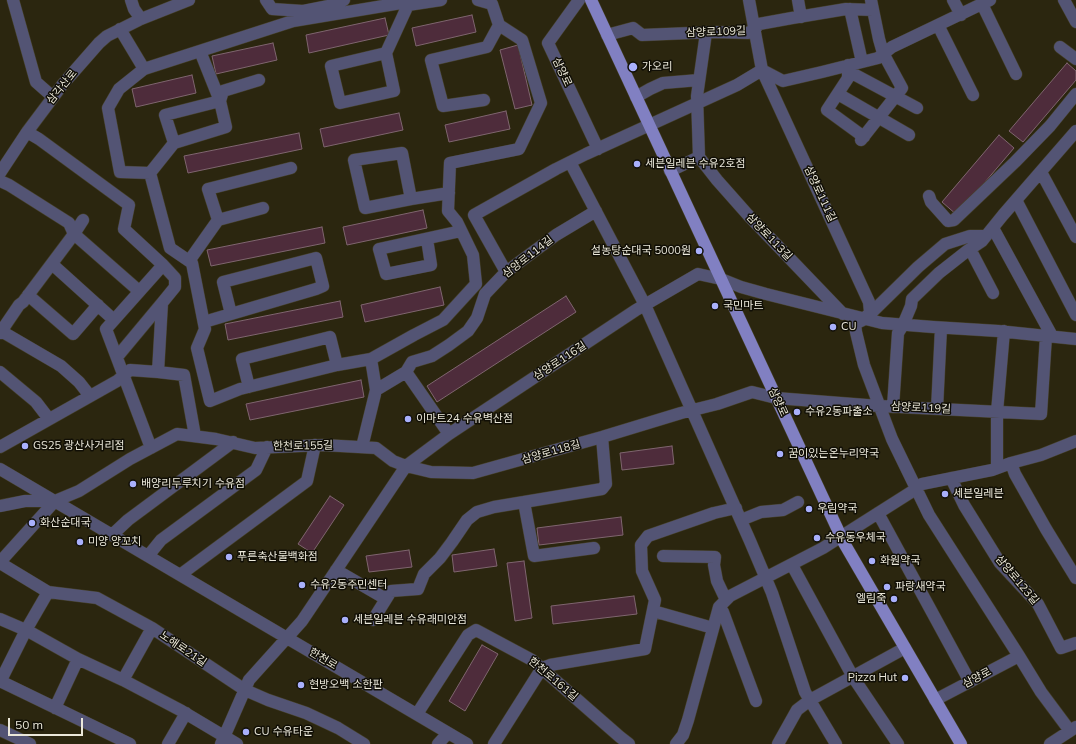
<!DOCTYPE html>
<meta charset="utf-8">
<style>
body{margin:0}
#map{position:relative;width:1076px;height:744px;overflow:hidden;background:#2b260f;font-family:Mulish,sans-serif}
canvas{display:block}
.scale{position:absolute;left:8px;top:718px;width:75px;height:18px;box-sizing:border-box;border:2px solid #ebe8da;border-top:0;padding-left:5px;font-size:12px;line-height:14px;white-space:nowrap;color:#ebe8da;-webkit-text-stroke:3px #110f06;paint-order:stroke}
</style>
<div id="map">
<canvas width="1076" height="744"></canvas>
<div class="scale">50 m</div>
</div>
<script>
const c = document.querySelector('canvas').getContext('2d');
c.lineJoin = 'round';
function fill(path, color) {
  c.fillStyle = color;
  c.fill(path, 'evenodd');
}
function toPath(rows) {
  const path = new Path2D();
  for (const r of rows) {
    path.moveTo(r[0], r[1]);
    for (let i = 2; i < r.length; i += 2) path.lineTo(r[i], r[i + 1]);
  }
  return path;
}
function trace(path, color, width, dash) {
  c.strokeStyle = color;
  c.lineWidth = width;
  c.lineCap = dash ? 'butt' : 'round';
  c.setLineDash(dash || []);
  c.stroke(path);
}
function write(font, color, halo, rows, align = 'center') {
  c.font = font + ' Mulish,"Noto Sans KR",sans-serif';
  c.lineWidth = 3;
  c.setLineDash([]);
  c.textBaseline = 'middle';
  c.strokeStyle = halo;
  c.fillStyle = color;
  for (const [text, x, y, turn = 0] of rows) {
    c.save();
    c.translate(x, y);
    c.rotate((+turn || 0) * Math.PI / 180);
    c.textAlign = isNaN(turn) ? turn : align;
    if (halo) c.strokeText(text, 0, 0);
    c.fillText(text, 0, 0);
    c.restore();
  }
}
const building = toPath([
 [472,15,476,32,416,46,412,28,472,15],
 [385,18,389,35,309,53,306,35,385,18],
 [273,43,277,60,216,74,212,56,273,43],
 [518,45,532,105,515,109,500,50,518,45],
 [1067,63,1076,71,1076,80,1023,142,1009,131,1067,63],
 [192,75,196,93,136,107,132,89,192,75],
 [506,111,510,129,449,142,445,125,506,111],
 [399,113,403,130,324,147,320,129,399,113],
 [299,133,302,149,188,173,184,156,299,133],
 [999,135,1014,148,957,215,942,202,999,135],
 [423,210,427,228,347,245,343,227,423,210],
 [322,227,325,243,211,266,207,250,322,227],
 [440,287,444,305,365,322,361,305,440,287],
 [566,296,576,312,437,402,427,386,566,296],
 [340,301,343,317,228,340,225,324,340,301],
 [361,380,364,397,250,420,246,404,361,380],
 [672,446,674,464,622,470,620,453,672,446],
 [330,496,344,505,312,553,298,544,330,496],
 [621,517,623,535,539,545,537,528,621,517],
 [494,549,497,566,454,572,452,555,494,549],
 [409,550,412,567,369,572,366,556,409,550],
 [524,561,532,618,515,621,507,563,524,561],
 [634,596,637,614,553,624,551,606,634,596],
 [482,645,498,654,465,711,449,701,482,645]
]);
const minor = toPath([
 [13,0,36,82,53,97],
 [131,0,134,9,141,19],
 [266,0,272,9,303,11,333,5,344,0],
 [579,0,548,43,598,149],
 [749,0,762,70,869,302,870,312,866,317],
 [798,0,801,17],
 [953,0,961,15],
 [1064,0,1076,22],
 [982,4,1016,74],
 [850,9,862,62],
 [938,25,973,95],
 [120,29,144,69],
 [607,35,633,28,642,35,715,32,748,33,755,29,759,24,792,18,846,9,873,10],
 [1060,47,1076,59],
 [200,51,220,101],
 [386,53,331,66,340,103,394,91,386,53,408,5],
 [848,65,848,78,827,110,864,137],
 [762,70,783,81,822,72,878,58,892,47,990,0],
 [848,71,917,108],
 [838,94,909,135],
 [636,97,650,89,663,83,699,80],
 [484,100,443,106,431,60,487,47,499,25],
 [220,101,223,91,259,80],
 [27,132,39,139,129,205,124,229,163,265,175,278,175,287,162,303,158,372],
 [861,140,902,88,883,53,879,39,871,0],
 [699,157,697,96,706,33],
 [570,162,645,305,750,541,772,593,805,692,836,744],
 [670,171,699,157,717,180,748,215,843,314],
 [1041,172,1076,237],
 [0,173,27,132,63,84,99,43,107,36,141,19,189,0],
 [150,173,170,248,192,263,205,329,197,348,210,401,240,389,337,365,371,359,414,335,443,320,476,284,473,255,457,222,448,211,450,163,519,149,541,103,522,40,499,25,492,4,478,0],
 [150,173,120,172,108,108,119,89,144,69,293,21,401,3,408,5,441,0],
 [150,173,174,143,226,127,220,101,165,115,174,143],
 [0,181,9,185,69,223,74,234,139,291],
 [929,196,931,202,948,221,954,220,1015,162,1050,126,1076,94],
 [411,199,402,153,354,160,365,208,411,199,449,193],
 [1016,200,1076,315],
 [218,220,208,189,291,168],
 [993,228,1052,336],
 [427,239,431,265,386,274,379,249,461,231],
 [970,249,993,293],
 [189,261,218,220,263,208],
 [52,264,114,320],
 [506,272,474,215,556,169,586,154,737,85,762,70],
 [28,295,73,334,98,305],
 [204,322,231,314,316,289,323,286,316,258,223,282,231,314],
 [1,331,61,366,79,382,90,396],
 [0,333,19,305,23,302,74,234,83,220],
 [117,357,162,303],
 [371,359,376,390],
 [0,372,36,402,49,419],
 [249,387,242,359,330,337,337,365],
 [893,407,898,333,903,325,911,306,912,299,939,273,967,251,982,241,986,236],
 [937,409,941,328],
 [449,434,406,372,412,362,432,356,449,345,468,331,477,318,485,294,506,272,556,235,596,211],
 [0,447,117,381,130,370,158,372,184,375,195,436],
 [362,447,376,390,406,372],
 [151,448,106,329,163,265],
 [1011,463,1015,474,1046,529,1076,578],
 [997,468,997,412,1004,331],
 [0,469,467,744],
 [951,478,964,505,1000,563,1038,604,1061,648,1076,643],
 [0,506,25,501,55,501,79,491,130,459,177,434,216,439,255,448,323,445,376,448,393,461,406,466,431,472,473,473,602,437,681,413,717,404,752,392,776,398,879,406,1041,414,1046,336],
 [878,513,970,682],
 [741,520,761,512,783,510,798,502],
 [112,535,128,520,233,442],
 [594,548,534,556,524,502,602,489,606,484,602,437],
 [148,556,161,540,256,470,267,447],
 [663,556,715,557,714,565,717,581,726,600],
 [0,562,55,501],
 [0,563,48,592,97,598,152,628,245,690,268,700,306,713,338,728,364,744],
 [792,565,853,677,898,744],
 [336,570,386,599],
 [180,575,307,481,315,445],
 [719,607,723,612,756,701],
 [653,611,713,628],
 [0,619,28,631,78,659,123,680,180,710,237,744],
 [373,620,391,591,418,589,424,574,440,558,452,542,467,520,477,512,494,507,524,502],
 [123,680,152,628],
 [0,681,130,744],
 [0,682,26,630,48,592],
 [935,700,1019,656],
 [55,708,78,659],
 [417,714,468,635,476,630,532,660,620,737,629,744],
 [0,730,30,744],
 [1070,731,1041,692,1019,656,929,515,892,439,864,365,856,332,855,324,865,319,918,267,945,244,970,236,986,236,1003,215,1076,131],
 [168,744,186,713],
 [221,744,249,680,302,621,406,466,449,434,636,310,698,274,721,279,741,287,766,294,882,323,933,327,998,331,1076,339],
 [438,744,448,733],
 [494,744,542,668,550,665,645,649,655,600,642,571,641,545,648,536,714,513,736,508],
 [676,744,683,735,688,720,719,607,730,596,823,548,916,489,922,484,992,470,1011,463,1041,455,1076,441],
 [778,744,797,710,810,700,905,648],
 [1050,744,1076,727]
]);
const major = toPath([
 [591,0,844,543,961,744]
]);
const markers = [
 [633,67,5,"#a9b0fc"],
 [637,164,4,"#a9b0fc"],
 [699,251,4,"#a9b0fc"],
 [715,306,4,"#a9b0fc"],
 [833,327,4,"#a9b0fc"],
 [797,412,4,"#a9b0fc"],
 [408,419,4,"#a9b0fc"],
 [25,446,4,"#a9b0fc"],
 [780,454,4,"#a9b0fc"],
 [133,484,4,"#a9b0fc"],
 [945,494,4,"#a9b0fc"],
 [809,509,4,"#a9b0fc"],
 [32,523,4,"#a9b0fc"],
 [817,538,4,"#a9b0fc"],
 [80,542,4,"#a9b0fc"],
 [229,557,4,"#a9b0fc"],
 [872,561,4,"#a9b0fc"],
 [302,585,4,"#a9b0fc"],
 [887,587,4,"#a9b0fc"],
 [894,599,4,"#a9b0fc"],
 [345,620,4,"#a9b0fc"],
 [905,678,4,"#a9b0fc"],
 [301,685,4,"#a9b0fc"],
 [246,732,4,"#a9b0fc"]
];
const streetNames = [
 ["삼양로109길",716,32,-2],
 ["삼양로",562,72,65],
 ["삼각산로",62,87,-51],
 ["삼양로111길",820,194,65],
 ["삼양로113길",769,237,46],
 ["삼양로114길",528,257,-38],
 ["삼양로116길",560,361,-33],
 ["삼양로",778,402,65],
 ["삼양로119길",921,408,3],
 ["한천로155길",303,446,-1],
 ["삼양로118길",551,452,-16],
 ["삼양로123길",1017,580,50],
 ["노해로21길",183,649,34],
 ["한천로",323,659,31],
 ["삼양로",977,678,-28],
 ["한천로161길",553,679,40]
];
const poiNames = [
 ["가오리",642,67],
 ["세븐일레븐 수유2호점",645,164],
 ["설농탕순대국 5000원",691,251,"right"],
 ["국민마트",723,306],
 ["CU",841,327],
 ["수유2동파출소",805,412],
 ["이마트24 수유벽산점",416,419],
 ["GS25 광산사거리점",33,446],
 ["꿈이있는온누리약국",788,454],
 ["배양리두루치기 수유점",141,484],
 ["세븐일레븐",953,494],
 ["우림약국",817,509],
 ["화산순대국",40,523],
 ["수유동우체국",825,538],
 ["미양 양꼬치",88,542],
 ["푸른축산물백화점",237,557],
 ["화원약국",880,561],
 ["수유2동주민센터",310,585],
 ["파랑새약국",895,587],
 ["엘림죽",886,599,"right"],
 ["세븐일레븐 수유래미안점",353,620],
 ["Pizza Hut",897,678,"right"],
 ["현방오백 소한판",309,685],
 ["CU 수유타운",254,732]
];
fill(building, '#4e2c3b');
trace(building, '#7f656f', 1);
trace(minor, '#46412b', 13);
trace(major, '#46412b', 13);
trace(minor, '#535474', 12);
trace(major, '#8180c2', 12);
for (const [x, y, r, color] of markers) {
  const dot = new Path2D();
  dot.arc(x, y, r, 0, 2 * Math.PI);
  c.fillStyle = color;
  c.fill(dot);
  trace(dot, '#110f06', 1.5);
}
write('11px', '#ebe8da', '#110f06', streetNames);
write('11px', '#ebe8da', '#110f06', poiNames, 'left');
</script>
